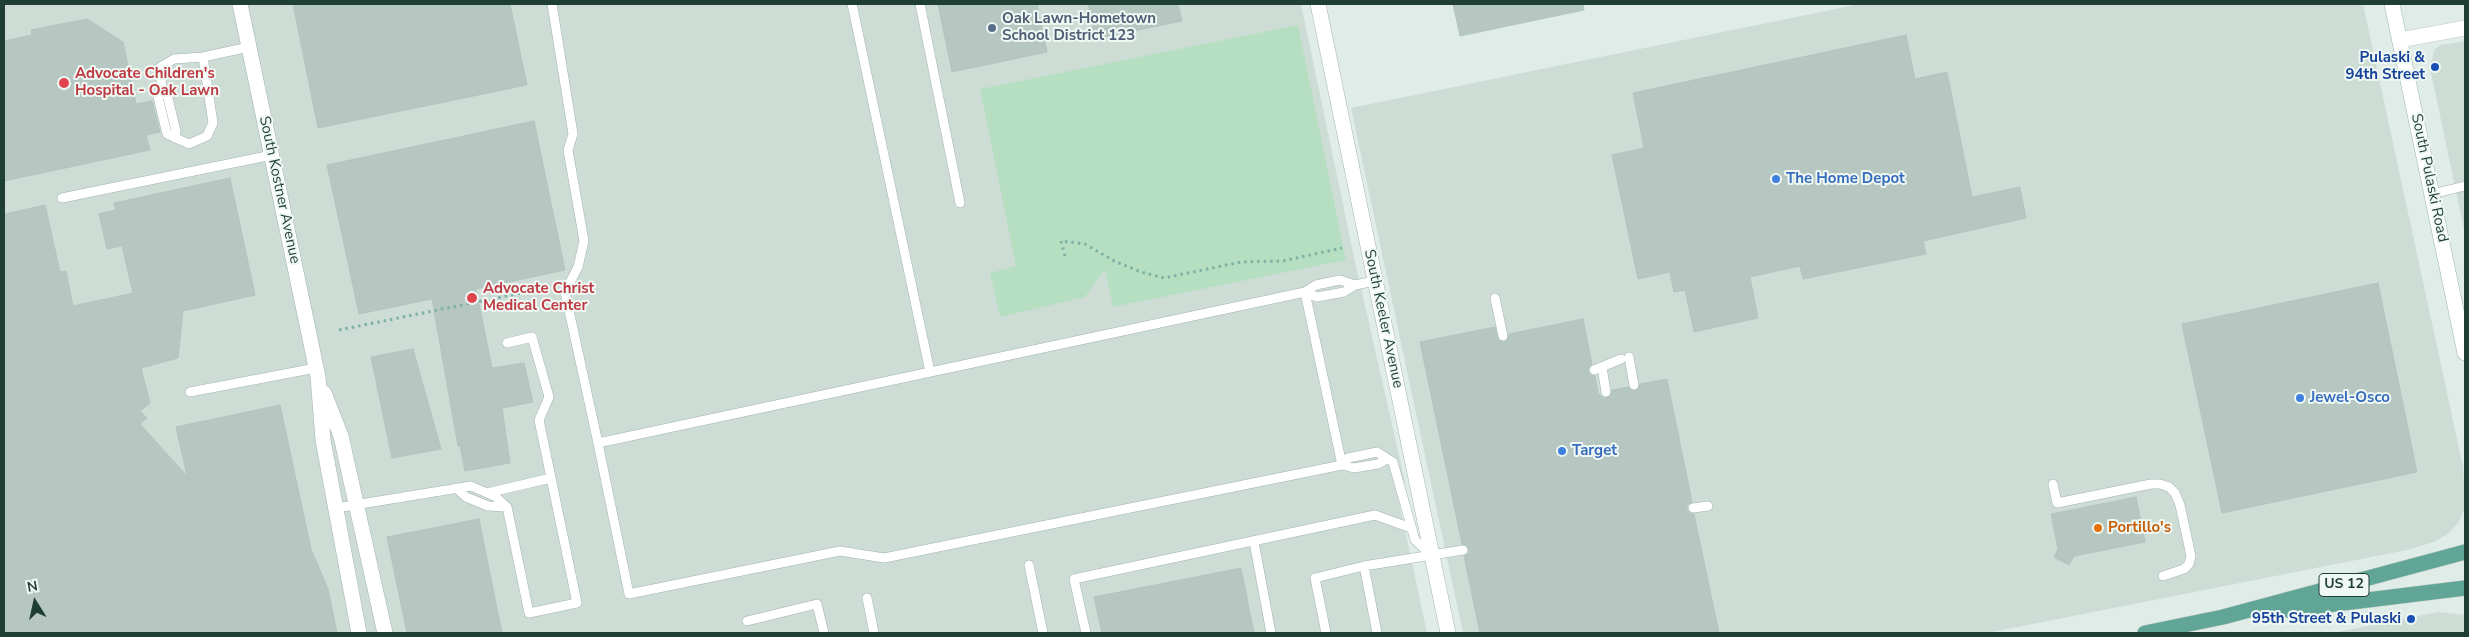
<!DOCTYPE html>
<style>
body{margin:0}
#map{position:relative;width:2469px;height:637px;overflow:hidden;background:#dfece7;font-family:"Nunito Sans",sans-serif}
canvas{display:block}
.frame{position:absolute;inset:0;border:5px solid #1f3e36;pointer-events:none}
.north{position:absolute;left:10px;top:577px;width:50px;height:50px;-webkit-text-stroke:4px #f0f8f4;paint-order:stroke;rotate:350deg;font-size:14px;font-weight:700;line-height:20px;text-align:center;color:#1f3e36}
.north::after{content:'';display:block;margin:auto;width:18px;height:22px;background:#1f3e36;clip-path:polygon(50% 0,100% 100%,50% 72%,0 100%)}
</style>
<div id="map">
<canvas width="2469" height="637"></canvas>
<div class="frame"></div>
<div class="north">N</div>
</div>
<script>
const c = document.querySelector('canvas').getContext('2d');
c.lineJoin = 'round';
function fill(path, color) {
  c.fillStyle = color;
  c.fill(path, 'evenodd');
}
function toPath(rows) {
  const path = new Path2D();
  for (const r of rows) {
    path.moveTo(r[0], r[1]);
    for (let i = 2; i < r.length; i += 2) path.lineTo(r[i], r[i + 1]);
  }
  return path;
}
function trace(path, color, width, dash) {
  c.strokeStyle = color;
  c.lineWidth = width;
  c.lineCap = dash ? 'butt' : 'round';
  c.setLineDash(dash || []);
  c.stroke(path);
}
function write(font, color, halo, rows, align = 'center') {
  c.font = font + ' "Nunito Sans",sans-serif';
  c.lineWidth = 4;
  c.setLineDash([]);
  c.textBaseline = 'middle';
  c.strokeStyle = halo;
  c.fillStyle = color;
  for (const [text, x, y, turn = 0] of rows) {
    c.save();
    c.translate(x, y);
    c.rotate((+turn || 0) * Math.PI / 180);
    c.textAlign = isNaN(turn) ? turn : align;
    if (halo) c.strokeText(text, 0, 0);
    c.fillText(text, 0, 0);
    c.restore();
  }
}
const built = toPath([
 [4,4,1301,4,1354,257,1405,482,1395,484,1427,633,4,633],
 [1860,4,2363,4,2463,467,2465,507,2459,522,2449,533,2434,542,2407,550,1987,633,1463,633,1351,108],
 [2465,41,2465,234,2430,68,2434,50,2441,45],
 [2438,612,2465,615,2465,633,2333,633]
]);
const green = toPath([
 [1298,25,1346,260,1113,307,1105,269,1085,297,1000,317,990,273,1016,266,980,89]
]);
const building = toPath([
 [293,4,510,4,527,85,318,128,293,4],
 [938,4,1037,4,1047,52,952,72,938,4],
 [1088,4,1178,4,1182,21,1095,39,1088,4],
 [1453,4,1583,4,1584,10,1460,36,1453,4],
 [87,19,123,42,136,104,152,101,160,132,146,135,150,150,4,181,4,41,32,35,31,30,87,19],
 [1906,35,1915,79,1947,72,1972,197,2020,187,2026,218,1923,241,1926,254,1803,279,1800,266,1750,277,1758,318,1694,332,1685,290,1674,292,1670,272,1638,279,1612,155,1644,148,1633,93,1906,35],
 [534,121,565,270,476,289,492,368,524,363,533,402,502,408,510,463,465,471,460,446,458,446,432,299,359,314,327,165,534,121],
 [230,178,255,295,183,311,178,358,141,368,150,403,140,411,147,418,140,424,187,476,176,427,280,405,311,549,328,589,337,633,4,633,4,214,45,205,60,272,66,271,73,306,133,293,122,246,107,249,99,214,116,210,114,203,230,178],
 [2378,283,2417,472,2222,513,2182,324,2378,283],
 [1583,319,1592,364,1589,367,1588,372,1595,376,1598,393,1603,398,1610,396,1612,390,1628,387,1636,391,1640,384,1667,379,1692,502,1687,505,1687,509,1690,514,1694,514,1719,633,1480,633,1464,556,1469,553,1469,549,1462,544,1420,342,1495,327,1498,340,1504,342,1507,340,1509,334,1583,319],
 [413,349,441,449,392,458,371,357,413,349],
 [2136,497,2145,542,2074,556,2069,565,2054,557,2058,549,2051,514,2136,497],
 [479,519,502,633,407,633,387,537,479,519],
 [1241,568,1254,633,1102,633,1094,597,1241,568]
]);
const path = toPath([
 [1065,256,1061,241,1085,244,1114,261,1141,272,1164,278,1241,262,1283,261,1342,248],
 [339,330,546,288]
]);
const lane = toPath([
 [552,4,573,134,568,150,584,241,578,267,565,292,598,443,1291,295,1305,292,1316,285,1340,280,1355,285],
 [852,4,930,372],
 [920,4,960,203],
 [203,57,213,123,207,136,189,144,167,134,158,97,162,86,159,68,174,59,203,57,249,47],
 [162,86,168,98,176,131,175,138],
 [2432,194,2465,186],
 [62,198,272,155],
 [1305,292,1342,465],
 [1305,292,1317,297,1344,292,1355,285,1375,281],
 [1495,298,1503,336],
 [1629,357,1634,385],
 [1602,367,1606,392],
 [1594,370,1621,359],
 [190,392,316,368],
 [598,443,629,594,840,551,884,558,1342,465,1354,468,1378,464,1387,459],
 [1342,465,1348,458,1377,452,1393,462,1415,540,1430,554],
 [2053,484,2057,503,2151,484,2160,484,2169,487,2175,493,2180,505,2191,556,2189,564,2184,569,2163,576],
 [456,488,466,497,488,506,507,507],
 [487,493,551,478],
 [336,508,471,486,496,497,507,507,529,613,577,603,539,420,549,397,532,337,507,343],
 [1693,508,1708,506],
 [1254,542,1271,633],
 [1029,565,1043,633],
 [1364,566,1463,550],
 [867,598,874,633],
 [747,621,817,604,824,633],
 [1086,633,1074,579,1375,515,1411,528],
 [1326,633,1315,578,1364,566,1377,633]
]);
const street = toPath([
 [240,4,318,377,323,440,359,633],
 [1318,4,1448,633],
 [2400,40,2465,28],
 [324,393,341,436,385,633]
]);
const secondary = toPath([
 [2392,4,2465,353]
]);
const primary = toPath([
 [2278,611,2465,588],
 [2145,633,2223,617,2465,552]
]);
const markers = [
 [992,28,5,"#5c6f8a"],
 [2435,67,5,"#1a4fb4"],
 [64,83,6,"#e0444e"],
 [1776,179,5,"#3f7fe0"],
 [472,298,6,"#e0444e"],
 [2300,398,5,"#3f7fe0"],
 [1562,451,5,"#3f7fe0"],
 [2098,528,5,"#e8710a"],
 [2411,619,5,"#1a4fb4"]
];
const shields = [
 [2344,585,50]
];
const shieldNames = [
 ["US 12",2344,585]
];
const serviceNames = [
 ["Oak Lawn-Hometown",1002,19],
 ["School District 123",1002,36]
];
const transitNames = [
 ["Pulaski &",2425,58],
 ["94th Street",2425,75],
 ["95th Street & Pulaski",2401,619]
];
const healthNames = [
 ["Advocate Children's",75,74],
 ["Hospital - Oak Lawn",75,91],
 ["Advocate Christ",483,289],
 ["Medical Center",483,306]
];
const streetNames = [
 ["South Pulaski Road",2429,178,78],
 ["South Kostner Avenue",279,190,78],
 ["South Keeler Avenue",1383,319,78]
];
const shopNames = [
 ["The Home Depot",1786,179],
 ["Jewel-Osco",2310,398],
 ["Target",1572,451]
];
const foodNames = [
 ["Portillo's",2108,528]
];
fill(built, '#cedcd6');
fill(green, '#b6dfc2');
fill(building, '#b5c7c0');
trace(building, '#b1c6be', 1);
trace(lane, '#a2b4ae', 10);
trace(street, '#a2b4ae', 16);
trace(secondary, '#9db9b0', 16);
trace(primary, '#c0c9c7', 16);
trace(path, '#7db2a3', 3, [2.5, 4]);
trace(lane, '#fff', 9);
trace(street, '#fff', 15);
trace(secondary, '#fff', 15);
trace(primary, '#60a595', 15);
for (const [x, y, r, color] of markers) {
  const dot = new Path2D();
  dot.arc(x, y, r, 0, 2 * Math.PI);
  c.fillStyle = color;
  c.fill(dot);
  trace(dot, '#f0f8f4', 2);
}
for (const [x, y, w] of shields) {
  const box = new Path2D();
  box.roundRect(x - w / 2, y - 11.5, w, 23, 4);
  c.fillStyle = '#f0f8f4';
  c.fill(box);
  trace(box, '#1f3e36', 1);
}
write('bold 14px', '#1f3e36', null, shieldNames);
write('bold 15px', '#4e5e75', '#f0f8f4', serviceNames, 'left');
write('bold 15px', '#164399', '#f0f8f4', transitNames, 'right');
write('bold 15px', '#be3a42', '#f0f8f4', healthNames, 'left');
write('15px', '#1f3e36', '#f0f8f4', streetNames);
write('bold 15px', '#366cbe', '#f0f8f4', shopNames, 'left');
write('bold 15px', '#c56008', '#f0f8f4', foodNames, 'left');
</script>
